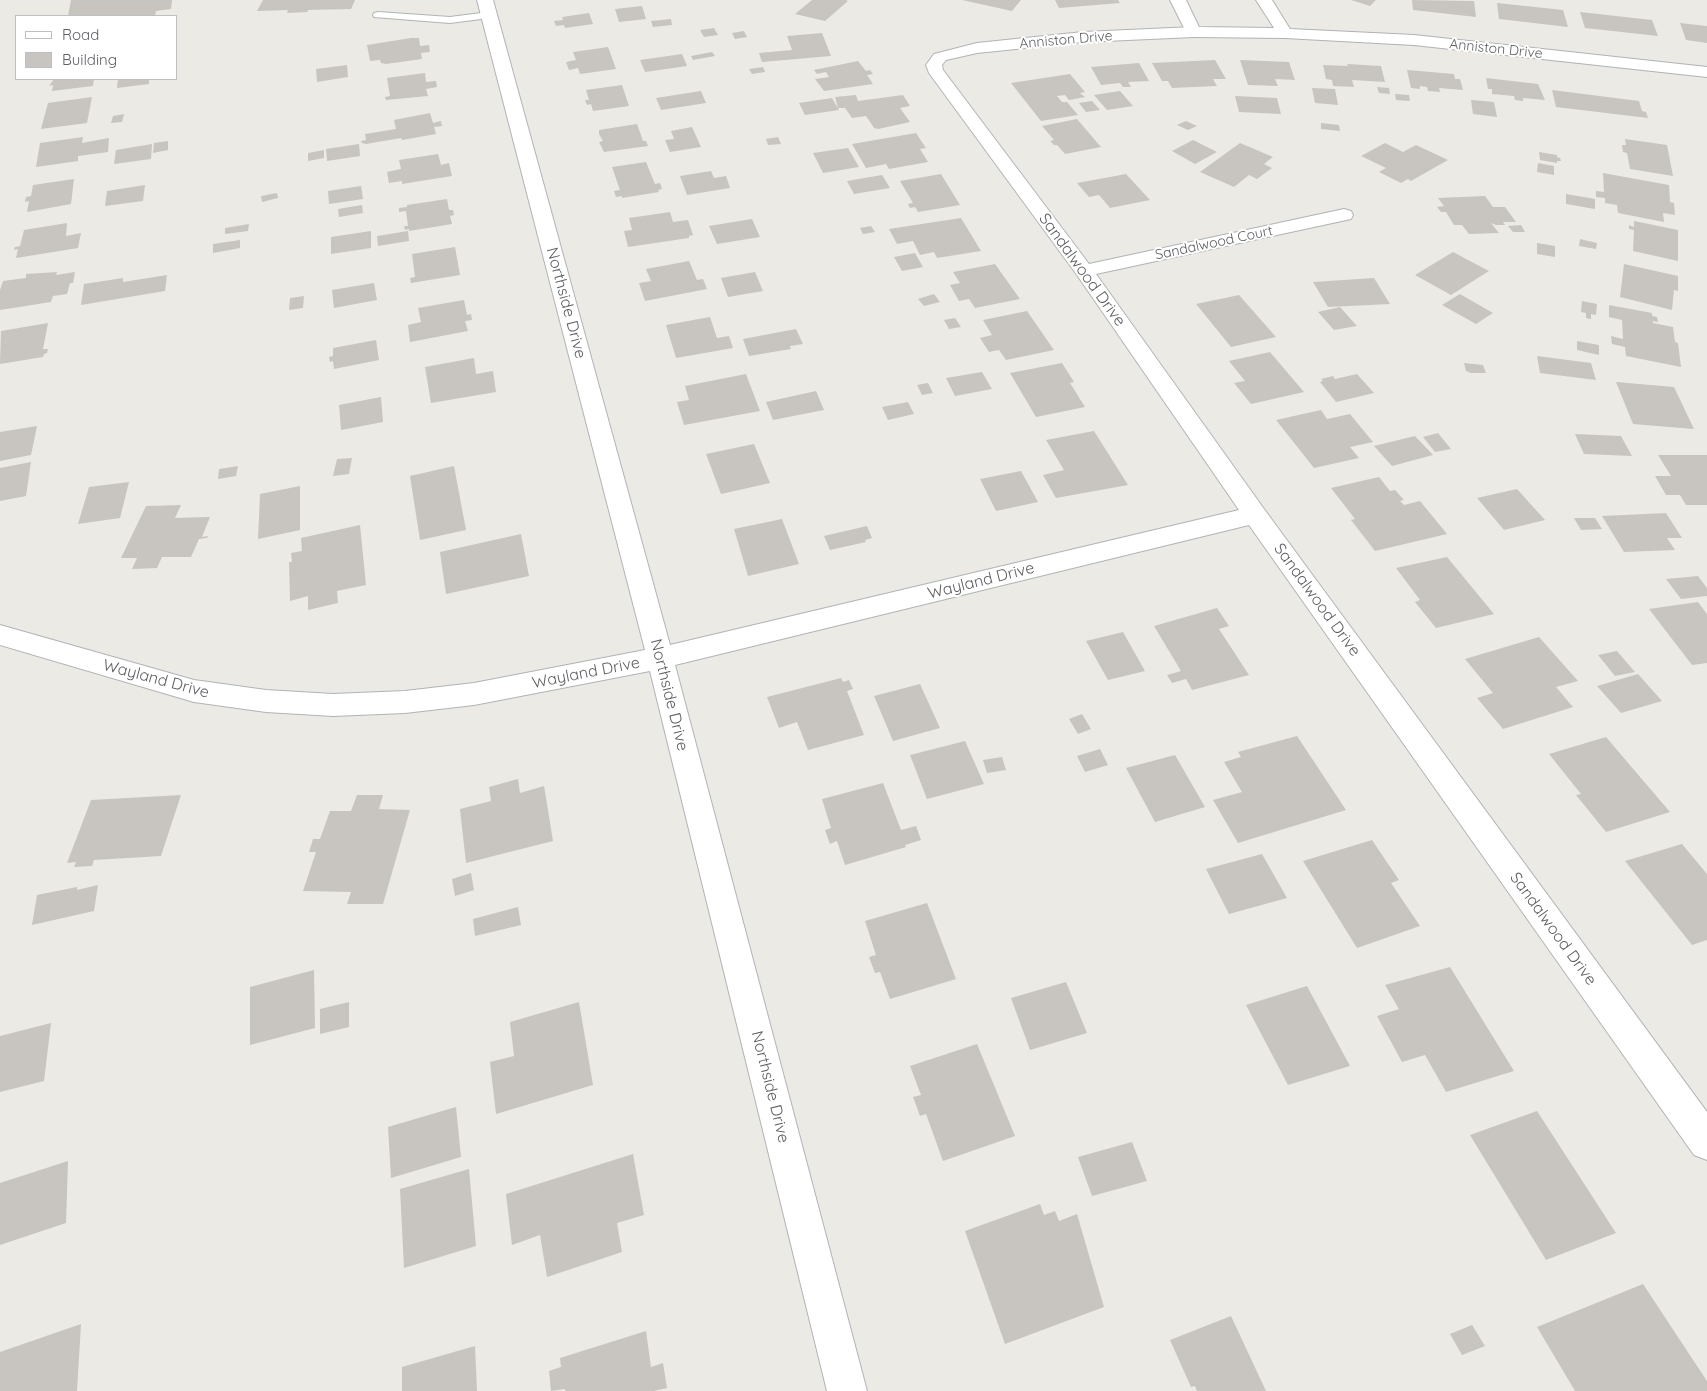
<!DOCTYPE html>
<style>
body{margin:0}
#map{position:relative;width:1707px;height:1391px;overflow:hidden;background:#eceae4;font-family:Quicksand,sans-serif}
canvas{display:block}
.legend{position:absolute;left:15px;top:15px;width:162px;height:65px;box-sizing:border-box;background:#fff;border:1px solid #bebfc0;margin:0;padding:6px 9px;list-style:none;font-size:15px;color:#5c5e62}
.legend li{display:flex;align-items:center;gap:10px;height:25px}
.legend b{width:25px;border:1px solid #bebfc0}
</style>
<div id="map">
<canvas width="1707" height="1391"></canvas>
<ul class="legend">
<li><b style="height:6px;background:#fff"></b>Road</li>
<li><b style="height:14px;background:#c8c5c0"></b>Building</li>
</ul>
</div>
<script>
const c = document.querySelector('canvas').getContext('2d');
c.lineJoin = 'round';
function fill(path, color) {
  c.fillStyle = color;
  c.fill(path, 'evenodd');
}
function toPath(rows) {
  const path = new Path2D();
  for (const r of rows) {
    path.moveTo(r[0], r[1]);
    for (let i = 2; i < r.length; i += 2) path.lineTo(r[i], r[i + 1]);
  }
  return path;
}
function trace(path, color, width, dash) {
  c.strokeStyle = color;
  c.lineWidth = width;
  c.lineCap = dash ? 'butt' : 'round';
  c.setLineDash(dash || []);
  c.stroke(path);
}
function write(font, color, halo, rows, align = 'center') {
  c.font = font + ' Quicksand,sans-serif';
  c.lineWidth = 4;
  c.setLineDash([]);
  c.textBaseline = 'middle';
  c.strokeStyle = halo;
  c.fillStyle = color;
  for (const [text, x, y, turn = 0] of rows) {
    c.save();
    c.translate(x, y);
    c.rotate((+turn || 0) * Math.PI / 180);
    c.textAlign = isNaN(turn) ? turn : align;
    if (halo) c.strokeText(text, 0, 0);
    c.fillText(text, 0, 0);
    c.restore();
  }
}
const building = toPath([
 [71,0,172,0,171,9,156,11,155,16,68,16],
 [263,0,355,0,351,9,308,10,307,12,287,13,288,10,257,11],
 [812,0,846,0,848,1,825,21,795,14],
 [962,0,1021,0,1012,11],
 [1055,0,1118,0,1120,3,1059,8],
 [1351,0,1376,0,1370,6],
 [1412,0,1474,1,1476,17,1413,10],
 [1497,3,1563,10,1568,27,1499,19],
 [642,6,646,19,619,22,615,9],
 [1580,12,1652,20,1658,36,1585,28],
 [589,13,593,24,565,28,564,25,556,26,554,21,563,20,562,17],
 [671,19,672,25,653,27,651,21],
 [1680,23,1707,26,1707,43,1686,40],
 [714,28,718,35,704,37,700,30],
 [744,31,747,37,735,39,732,33],
 [822,33,831,56,762,62,759,53,792,50,787,36],
 [411,38,419,38,420,46,429,45,430,52,421,53,422,59,386,64,381,63,380,60,370,61,367,45],
 [608,47,616,69,580,74,578,68,569,70,566,62,576,60,573,52],
 [712,52,715,56,693,60,691,56],
 [682,54,687,66,645,72,640,60],
 [1215,60,1226,79,1213,79,1217,86,1172,88,1168,81,1162,81,1152,63],
 [1240,60,1289,62,1295,80,1275,79,1278,86,1248,85],
 [858,61,866,71,870,70,873,74,867,75,873,84,824,91,815,79,829,77,826,72,817,74,814,70],
 [1139,63,1149,81,1128,82,1131,87,1123,87,1120,83,1101,85,1091,67],
 [1347,64,1381,66,1385,82,1352,80,1354,87,1333,86,1332,80,1326,79,1323,65,1348,66],
 [347,65,348,77,317,82,316,69],
 [763,67,765,72,752,74,749,69],
 [1407,70,1454,74,1455,79,1460,79,1463,90,1439,88,1440,92,1428,91,1427,87,1420,86,1420,89,1411,88],
 [425,73,426,82,436,81,437,87,426,89,428,96,386,100,385,97,390,96,387,78],
 [1070,74,1085,92,1080,93,1085,97,1069,100,1065,95,1057,96,1062,102,1067,102,1078,115,1041,121,1011,83],
 [1486,78,1538,84,1545,100,1523,98,1523,101,1515,100,1514,96,1492,94,1492,89,1488,89],
 [54,79,94,79,93,86,52,91,53,85,49,86],
 [118,79,149,79,149,84,117,88],
 [622,85,629,106,593,111,591,104,587,105,585,100,589,100,586,90],
 [1377,87,1389,88,1390,94,1379,93],
 [1312,88,1335,89,1338,105,1315,103],
 [1552,90,1639,101,1642,111,1646,112,1648,118,1556,107],
 [701,91,706,103,661,110,656,98],
 [1120,91,1133,106,1107,110,1094,95],
 [1395,94,1409,95,1410,101,1396,100],
 [856,95,858,101,903,95,910,106,900,108,910,122,878,129,874,128,866,116,852,118,845,108,838,108,835,97],
 [1235,96,1277,98,1281,114,1239,112],
 [92,97,87,123,41,129,48,103],
 [832,98,839,110,805,115,799,103],
 [1471,100,1494,102,1497,117,1473,114],
 [1092,101,1100,110,1086,112,1079,103],
 [430,113,433,123,441,121,442,126,434,127,436,134,402,140,401,138,366,144,362,143,361,141,366,140,365,134,396,129,394,120],
 [124,114,122,122,111,123,113,116],
 [1077,119,1101,147,1065,154,1057,145,1054,145,1050,141,1054,140,1042,126],
 [1186,121,1197,126,1188,130,1177,125],
 [1321,123,1339,125,1340,131,1321,129],
 [637,124,643,141,646,141,648,146,604,152,599,142,603,141,599,134,599,130],
 [692,127,701,147,670,152,665,140,674,139,671,131],
 [916,133,926,148,920,149,928,162,889,169,886,164,866,168,852,144],
 [83,137,82,143,109,138,108,152,78,156,78,161,36,167,40,143],
 [778,137,781,144,768,145,766,139],
 [1625,139,1667,145,1673,176,1630,169,1627,153,1623,152,1622,145,1626,145],
 [1193,140,1217,152,1195,164,1172,151],
 [168,141,168,150,153,153,154,143],
 [1240,143,1273,157,1264,164,1272,168,1257,179,1249,175,1234,187,1200,172],
 [1385,143,1403,152,1416,145,1448,160,1411,181,1408,179,1401,183,1379,172,1386,168,1361,156],
 [152,144,151,159,114,164,116,150],
 [359,144,360,156,327,161,326,149],
 [848,148,859,167,823,173,813,153],
 [324,150,324,158,308,161,308,153],
 [1539,152,1557,155,1557,157,1560,158,1561,161,1557,161,1557,163,1540,160],
 [438,154,441,165,449,163,452,176,402,184,402,181,389,183,387,172,401,169,399,160],
 [646,162,655,184,660,183,662,189,658,190,659,192,622,198,622,196,616,197,614,191,620,190,612,167],
 [1538,163,1554,166,1554,175,1537,172],
 [711,171,714,178,726,176,730,188,687,195,680,176],
 [1603,173,1669,185,1670,202,1674,203,1675,215,1663,213,1664,222,1618,213,1617,205,1605,203,1605,198,1596,197,1596,191,1604,192],
 [941,174,960,205,918,212,915,207,910,208,908,204,913,203,900,181],
 [1126,174,1150,200,1110,208,1099,195,1089,197,1077,183],
 [882,175,890,188,854,194,847,181],
 [74,179,71,204,27,212,29,201,25,202,26,197,31,196,33,185],
 [145,185,143,201,105,206,107,191],
 [361,186,363,199,329,204,328,191],
 [277,193,278,198,262,202,261,196],
 [1566,194,1595,199,1595,209,1566,204],
 [1485,196,1493,207,1505,207,1516,222,1503,222,1505,225,1496,225,1491,223,1499,233,1469,234,1462,225,1454,225,1446,212,1441,212,1437,207,1444,206,1438,198],
 [447,199,449,210,453,210,454,215,450,216,452,224,409,231,409,229,405,230,404,226,408,226,406,211,399,212,399,208,407,207,407,205],
 [362,205,363,213,339,217,338,209],
 [670,212,673,222,688,220,693,235,689,236,689,238,628,247,624,231,632,230,629,218],
 [961,218,981,251,937,258,934,252,920,255,913,241,897,244,889,229],
 [752,219,760,237,717,244,709,226],
 [1634,221,1678,230,1678,261,1633,251,1634,230,1629,229,1629,225,1634,227],
 [67,223,66,236,81,233,78,248,16,258,18,249,14,250,15,247,20,246,24,230],
 [249,224,248,231,225,234,225,228],
 [1521,225,1525,232,1513,232,1508,226],
 [871,226,875,232,863,234,860,228],
 [371,231,371,248,331,254,331,237],
 [408,231,409,241,378,246,377,236],
 [1580,239,1597,243,1596,249,1579,246],
 [240,240,240,248,213,253,213,244],
 [1537,243,1555,246,1555,257,1537,254],
 [455,247,460,275,411,283,410,278,415,277,412,254],
 [1453,252,1489,271,1451,295,1415,275],
 [915,253,923,267,902,271,894,257],
 [689,261,697,280,703,279,707,289,645,301,639,283,651,281,646,269],
 [995,264,1020,299,975,308,969,299,959,301,950,285,960,283,953,272],
 [1624,264,1678,276,1678,291,1674,290,1672,310,1620,297],
 [57,272,56,275,75,272,73,283,70,283,67,294,53,296,51,302,0,310,0,290,3,281,26,278,26,274],
 [755,272,763,291,728,297,721,278],
 [167,275,165,291,81,305,84,284,123,278,123,282],
 [1374,278,1390,304,1328,307,1313,282],
 [374,283,377,300,334,308,332,290],
 [934,294,940,302,924,306,918,299],
 [1460,294,1493,313,1476,324,1442,305],
 [1239,295,1276,337,1231,347,1196,304],
 [304,296,303,308,289,310,290,298],
 [464,300,467,315,471,314,472,320,465,321,468,331,410,342,408,325,421,322,418,308],
 [1582,301,1597,304,1596,315,1591,314,1591,319,1586,318,1586,313,1581,312],
 [1609,305,1652,313,1652,316,1657,317,1658,322,1653,321,1653,323,1673,327,1675,342,1678,343,1681,367,1626,356,1625,347,1612,344,1611,336,1623,339,1622,320,1609,317],
 [1340,307,1357,326,1334,330,1318,312],
 [1027,311,1054,350,1006,360,999,350,989,352,980,338,992,335,983,320],
 [710,317,717,338,729,336,733,348,676,358,666,325],
 [955,318,961,327,949,329,944,320],
 [48,323,43,349,48,349,47,353,44,354,43,357,0,364,1,331],
 [796,329,803,344,790,346,791,349,749,356,743,339],
 [376,340,379,360,334,369,333,361,330,362,329,357,333,356,333,348],
 [1577,341,1599,345,1599,355,1577,350],
 [1270,352,1304,392,1251,404,1234,383,1245,381,1229,361],
 [1537,356,1591,363,1596,380,1540,373],
 [474,358,476,374,493,371,496,392,431,403,425,367],
 [1062,363,1074,382,1070,383,1085,407,1036,417,1010,373],
 [1464,363,1483,365,1486,373,1471,373,1466,371],
 [982,372,992,389,955,396,946,378],
 [746,374,760,411,684,425,677,402,689,400,685,386],
 [1357,374,1374,393,1336,402,1320,382,1323,381,1321,379,1333,376,1335,379],
 [1616,382,1674,387,1694,429,1633,424],
 [928,383,933,393,922,395,917,385],
 [816,391,824,410,773,420,766,402],
 [381,397,383,422,341,430,339,405],
 [908,402,914,414,888,420,882,407],
 [1321,410,1327,419,1350,414,1373,442,1350,447,1359,458,1314,468,1276,420],
 [37,426,31,455,0,461,0,432],
 [1094,431,1128,485,1056,498,1043,475,1064,470,1046,440],
 [1438,433,1451,449,1435,452,1423,437],
 [1575,434,1621,436,1632,456,1584,454],
 [1415,436,1433,455,1392,466,1374,446],
 [754,444,770,483,721,494,706,454],
 [1658,455,1707,455,1707,505,1686,505,1680,495,1666,495,1655,476,1671,476],
 [352,458,349,474,333,476,337,459],
 [31,462,26,496,0,501,0,468],
 [238,466,236,476,218,479,219,469],
 [454,466,466,530,420,540,410,476],
 [1021,471,1038,502,996,511,980,479],
 [1379,477,1390,491,1395,490,1404,500,1400,501,1404,505,1420,501,1447,534,1375,551,1351,520,1355,519,1331,488],
 [129,482,120,518,78,524,89,487],
 [300,486,300,530,258,539,260,494],
 [1517,489,1545,520,1504,530,1477,498],
 [181,505,175,518,210,517,202,537,208,536,207,538,199,539,191,557,162,557,157,568,132,569,137,558,121,558,146,506],
 [1666,513,1682,538,1667,538,1675,550,1624,552,1602,516],
 [1574,518,1595,518,1602,529,1581,530],
 [782,519,799,564,748,576,734,529],
 [360,525,366,585,337,591,338,603,308,610,308,596,290,601,289,562,292,562,291,553,302,551,301,538],
 [867,526,872,538,865,540,866,542,830,550,824,536],
 [521,534,529,576,446,594,440,552],
 [1447,557,1494,614,1436,628,1415,602,1420,600,1396,568],
 [1698,576,1707,588,1707,596,1681,599,1666,579],
 [1698,602,1707,614,1707,663,1692,665,1649,609],
 [1217,608,1229,626,1219,629,1249,675,1192,690,1186,679,1172,683,1167,675,1181,671,1154,626],
 [1123,632,1145,671,1108,680,1086,641],
 [1539,637,1578,681,1556,687,1573,707,1503,729,1477,698,1493,693,1465,659],
 [1617,651,1635,672,1615,676,1598,655],
 [1638,674,1662,701,1621,713,1597,686],
 [841,678,843,682,849,680,853,689,847,691,864,735,808,750,797,722,779,728,767,697],
 [920,684,940,728,893,741,874,696],
 [1082,714,1091,729,1078,734,1069,719],
 [1297,736,1346,810,1238,843,1213,800,1242,792,1224,762,1241,757,1238,752],
 [1606,737,1670,812,1606,832,1576,795,1581,794,1549,754],
 [965,741,984,784,927,799,910,755],
 [1100,749,1108,765,1085,772,1077,756],
 [1175,755,1205,807,1155,822,1126,768],
 [1002,757,1006,770,987,773,983,760],
 [518,779,520,793,544,786,553,841,466,863,460,809,491,801,489,787],
 [883,783,901,830,916,826,921,840,905,845,906,847,845,865,837,841,830,844,825,830,831,828,822,799],
 [181,795,161,856,94,860,92,866,74,867,76,862,67,863,91,800],
 [357,795,383,795,379,809,410,810,383,904,347,904,351,892,303,891,316,852,309,852,313,839,320,839,330,811,351,811],
 [1372,840,1399,880,1391,883,1420,926,1357,948,1303,861],
 [1682,844,1707,874,1707,940,1692,945,1625,861],
 [1262,854,1287,898,1229,914,1206,869],
 [471,873,474,890,455,896,452,879],
 [98,885,94,911,32,925,37,895,77,887,77,890],
 [927,903,956,979,890,999,880,972,875,973,869,957,876,955,865,921],
 [518,907,521,925,475,936,473,919],
 [1450,967,1514,1071,1446,1092,1425,1055,1402,1062,1377,1016,1399,1009,1385,985],
 [314,970,315,1028,250,1045,250,987],
 [1066,982,1087,1033,1030,1050,1011,998],
 [1307,986,1350,1066,1288,1085,1246,1005],
 [349,1002,349,1027,320,1034,320,1009],
 [579,1002,593,1085,496,1114,490,1062,514,1056,510,1022],
 [51,1023,44,1081,0,1092,0,1036],
 [977,1044,1015,1136,943,1161,926,1114,920,1116,913,1097,921,1095,910,1066],
 [456,1107,461,1157,391,1178,388,1127],
 [1537,1111,1616,1233,1546,1260,1470,1135],
 [1132,1142,1147,1181,1092,1196,1078,1157],
 [633,1154,644,1215,617,1223,622,1252,547,1277,540,1235,512,1245,506,1194],
 [68,1161,66,1223,0,1245,0,1183],
 [469,1169,476,1246,404,1268,400,1189],
 [1040,1204,1044,1215,1055,1211,1059,1221,1077,1214,1104,1307,1005,1344,965,1231],
 [1643,1284,1707,1381,1707,1391,1575,1391,1537,1327],
 [1231,1316,1266,1391,1197,1391,1195,1386,1191,1387,1170,1340],
 [81,1324,77,1391,0,1391,0,1352],
 [1472,1325,1485,1346,1462,1355,1450,1334],
 [646,1331,651,1367,663,1363,667,1388,654,1391,565,1391,565,1389,551,1391,549,1371,561,1367,560,1358],
 [475,1346,477,1391,402,1391,402,1367]
]);
const lane = toPath([
 [378,12,450,17,489,12,494,15,489,18,450,23,374,17,373,15,374,13,378,12]
]);
const street = toPath([
 [477,0,493,0,670,645,1239,510,1077,275,929,73,926,65,934,54,977,43,1083,32,1194,27,1200,29,1202,32,1200,35,1194,37,1083,42,977,53,946,60,942,65,943,70,1089,264,1344,209,1351,211,1353,215,1351,219,1096,274,1264,509,1707,1112,1707,1160,1694,1155,1249,525,675,665,867,1391,827,1391,650,671,474,705,405,713,333,716,266,712,194,702,0,645,0,625,194,680,266,690,333,694,405,691,474,683,645,650,477,0]
]);
const secondary = toPath([
 [1170,0,1186,0,1199,27,1274,28,1256,0,1272,0,1290,29,1414,35,1707,67,1707,77,1414,45,1285,38,1194,37,1188,35,1186,32,1170,0]
]);
const farStreetnames = [
 ["Anniston Drive",1066,40,-5],
 ["Anniston Drive",1496,49,6],
 ["Sandalwood Court",1214,243,-12]
];
const streetNames = [
 ["Sandalwood Drive",1082,270,54],
 ["Northside Drive",566,303,75],
 ["Wayland Drive",981,581,-14],
 ["Sandalwood Drive",1317,600,54],
 ["Wayland Drive",586,673,-11],
 ["Wayland Drive",156,679,15],
 ["Northside Drive",669,695,76],
 ["Sandalwood Drive",1553,929,54],
 ["Northside Drive",770,1087,76]
];
fill(building, '#c8c5c0');
trace(lane, '#b1b3b7', 2);
trace(street, '#b1b3b7', 2);
trace(secondary, '#b0b2b7', 2);
fill(lane, '#fff');
fill(street, '#fff');
fill(secondary, '#fff');
write('14px', '#5c5e62', '#fff', farStreetnames);
write('16px', '#5c5e62', '#fff', streetNames);
</script>
